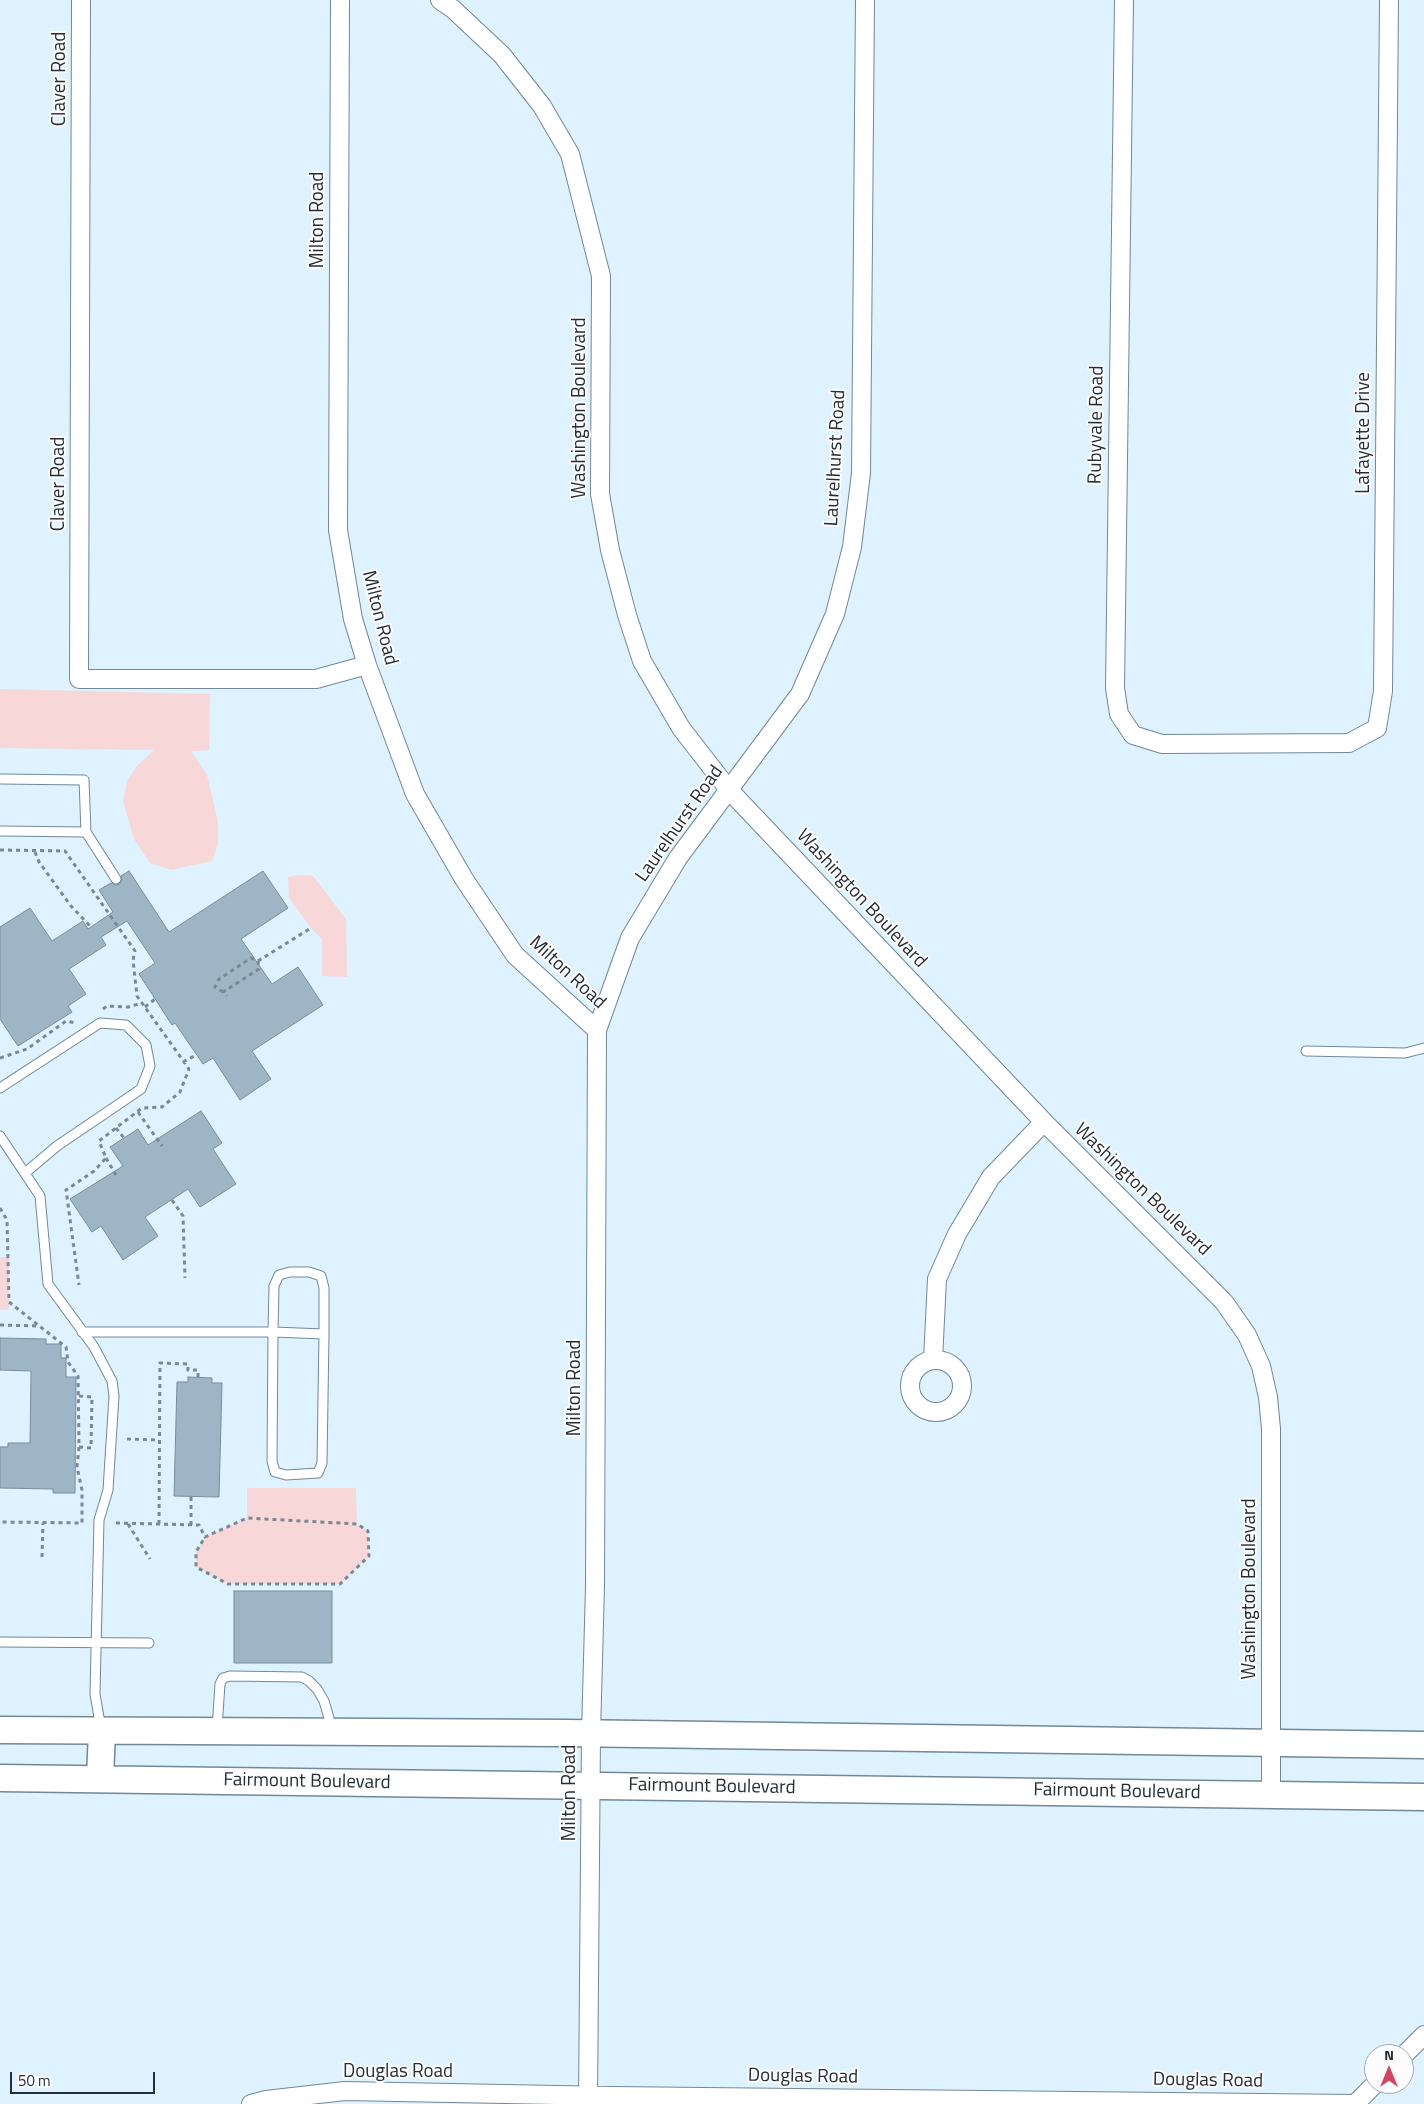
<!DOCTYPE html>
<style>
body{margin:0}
#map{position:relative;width:1424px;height:2104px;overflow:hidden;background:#def2ff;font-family:"Titillium Web",sans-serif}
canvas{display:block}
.north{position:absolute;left:1364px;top:2044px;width:50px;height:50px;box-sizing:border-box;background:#fcfcfc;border:1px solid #a6aaac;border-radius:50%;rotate:0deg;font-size:14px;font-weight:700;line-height:20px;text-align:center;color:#252e34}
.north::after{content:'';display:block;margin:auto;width:18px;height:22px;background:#d54560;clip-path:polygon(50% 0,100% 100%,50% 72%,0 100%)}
.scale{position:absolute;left:10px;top:2072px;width:145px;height:22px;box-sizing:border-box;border:2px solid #252e34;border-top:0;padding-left:6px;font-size:15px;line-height:18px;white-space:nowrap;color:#252e34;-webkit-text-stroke:4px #fcfcfc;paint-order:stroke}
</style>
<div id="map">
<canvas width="1424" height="2104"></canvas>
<div class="north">N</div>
<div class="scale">50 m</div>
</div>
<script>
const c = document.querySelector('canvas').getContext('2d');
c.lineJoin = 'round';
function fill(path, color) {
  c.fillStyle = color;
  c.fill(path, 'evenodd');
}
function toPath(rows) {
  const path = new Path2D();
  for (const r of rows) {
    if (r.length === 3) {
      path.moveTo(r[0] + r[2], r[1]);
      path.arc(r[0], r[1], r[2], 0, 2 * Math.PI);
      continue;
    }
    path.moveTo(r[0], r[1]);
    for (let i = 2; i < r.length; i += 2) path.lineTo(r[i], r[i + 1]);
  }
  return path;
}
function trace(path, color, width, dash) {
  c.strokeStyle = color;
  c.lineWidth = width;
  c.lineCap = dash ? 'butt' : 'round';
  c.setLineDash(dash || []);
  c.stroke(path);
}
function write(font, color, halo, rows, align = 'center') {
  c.font = font + ' "Titillium Web",sans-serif';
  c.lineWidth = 4;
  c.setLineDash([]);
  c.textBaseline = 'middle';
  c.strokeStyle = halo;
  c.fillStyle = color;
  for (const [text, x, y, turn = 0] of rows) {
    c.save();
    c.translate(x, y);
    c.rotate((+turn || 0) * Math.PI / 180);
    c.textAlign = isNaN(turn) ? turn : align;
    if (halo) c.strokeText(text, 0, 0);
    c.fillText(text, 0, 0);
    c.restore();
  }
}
const green = toPath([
 [0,689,210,694,209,750,191,751,207,775,218,822,218,844,212,861,171,870,150,863,134,839,123,801,127,781,136,767,154,750,0,748],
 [299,875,313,876,346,919,347,977,322,976,322,939,311,928,289,898,288,877],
 [0,1257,9,1257,9,1310,0,1310],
 [247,1488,356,1488,357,1524,368,1531,369,1556,340,1584,228,1584,196,1567,196,1552,205,1537,247,1518]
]);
const building = toPath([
 [129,871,169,932,263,871,288,908,241,939,272,984,298,967,323,1005,252,1051,271,1079,240,1100,213,1058,203,1064,175,1023,172,1025,139,974,155,963,127,921,101,937,106,945,69,969,86,994,68,1006,72,1012,18,1046,0,1019,0,927,30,908,52,941,83,921,88,929,113,912,99,890,111,883,116,885,120,884,122,879,121,876,129,871],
 [201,1111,222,1143,213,1149,236,1184,200,1207,188,1189,145,1217,158,1236,123,1260,101,1226,92,1232,70,1199,123,1166,110,1147,138,1129,148,1145,201,1111],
 [0,1338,46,1339,46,1344,61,1344,61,1358,66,1358,66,1377,76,1377,75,1493,53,1493,53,1489,0,1488,0,1447,8,1447,8,1443,30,1443,31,1371,0,1370,0,1338],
 [188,1377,212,1378,212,1383,222,1383,219,1497,174,1496,177,1382,188,1382,188,1377],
 [234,1591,332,1591,332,1663,234,1663,234,1591]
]);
const path = toPath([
 [0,850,65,851,135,951,133,960,137,996,189,1069,180,1092,162,1107,142,1108,99,1141,106,1158,94,1171,66,1190,79,1285],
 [35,852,39,862,71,906,91,927],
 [258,961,311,928],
 [223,992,215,987,219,979,251,958,258,961,259,969,223,992,227,996],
 [145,1007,155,999],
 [103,1009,107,1006,128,1007,142,1003],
 [0,1058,27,1049,66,1021,76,1023],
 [183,1062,196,1055],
 [138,1112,162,1146],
 [116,1128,124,1138],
 [106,1158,116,1175],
 [172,1200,183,1216,185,1278],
 [0,1208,7,1220,9,1302,66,1347,68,1362,78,1376,79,1447,77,1467,82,1490,82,1523,0,1522],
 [0,1325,40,1326],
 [127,1439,159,1440],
 [79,1447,91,1448,92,1397,79,1396],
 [116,1523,199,1525,205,1537,247,1518,357,1524,368,1531,369,1556,340,1584,228,1584,196,1567,196,1552,205,1537],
 [128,1524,150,1559],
 [159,1524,160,1363,188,1364,188,1370,198,1370,198,1377],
 [191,1525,191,1496],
 [42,1557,43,1523]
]);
const service = toPath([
 [0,779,84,780,86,832,0,831],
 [86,832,116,879],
 [1306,1051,1405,1053,1424,1048],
 [0,1088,100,1023,126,1025,146,1045,150,1066,141,1089,57,1146,25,1173],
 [0,1136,40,1196,48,1284,94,1347,112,1381,114,1396,108,1490,99,1520,95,1694,101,1729],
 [82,1332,273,1332,324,1334,322,1463,318,1473,286,1475,275,1472,272,1461,273,1332,274,1286,279,1275,290,1272,309,1272,321,1276,324,1288,324,1334],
 [0,1642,149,1643],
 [217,1729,220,1684,223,1678,230,1676,302,1677,309,1681,317,1689,324,1701,329,1718,325,1730]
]);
const minor = toPath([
 [81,0,79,679,316,679,367,665],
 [340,0,338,530,353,619,367,665,415,794,464,879,515,955,597,1030,595,1586,591,1734,588,2104],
 [440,0,453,9,502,55,542,106,570,154,601,276,600,494,610,550,627,615,642,661,681,728,729,790,1044,1122,1224,1302,1247,1335,1261,1366,1268,1397,1271,1429,1271,1794],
 [1124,0,1115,688,1119,714,1133,735,1162,744,1349,743,1377,728,1383,691,1389,0],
 [597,1030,630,938,678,858,800,694,835,614,852,547,861,473,865,0],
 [936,1386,26],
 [933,1360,937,1279,957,1234,991,1177,1044,1122],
 [1404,2055,1424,2035],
 [251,2104,266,2100,345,2091,611,2096,1355,2104],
 [1355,2104,1375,2084]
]);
const secondary = toPath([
 [0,1730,566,1733,1424,1745],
 [0,1778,1424,1797],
 [100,1779,102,1731]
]);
const streetNames = [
 ["Claver Road",60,79,-90],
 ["Milton Road",318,220,-90],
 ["Washington Boulevard",580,408,-90],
 ["Rubyvale Road",1097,425,-89],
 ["Lafayette Drive",1364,433,-90],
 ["Laurelhurst Road",836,458,-87],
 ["Claver Road",59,484,-90],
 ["Milton Road",379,618,76],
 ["Laurelhurst Road",680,824,-55],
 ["Washington Boulevard",861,899,47],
 ["Milton Road",567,973,43],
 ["Washington Boulevard",1142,1190,44],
 ["Milton Road",575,1388,-90],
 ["Washington Boulevard",1250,1589,-90],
 ["Fairmount Boulevard",307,1782,1],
 ["Fairmount Boulevard",712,1787,1],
 ["Fairmount Boulevard",1117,1792,1],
 ["Milton Road",570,1793,-90],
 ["Douglas Road",398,2072],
 ["Douglas Road",803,2077,1],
 ["Douglas Road",1208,2081,1]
];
fill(green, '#f8d7d9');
fill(building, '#9db5c4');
trace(building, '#778e9c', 1);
trace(service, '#728897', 11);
trace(minor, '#728897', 20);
trace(secondary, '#728897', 29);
trace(path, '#7b8992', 3, [4, 4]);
trace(service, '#fff', 9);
trace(minor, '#fff', 18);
trace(secondary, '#fff', 26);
write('19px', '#252e34', '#fcfcfc', streetNames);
</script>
